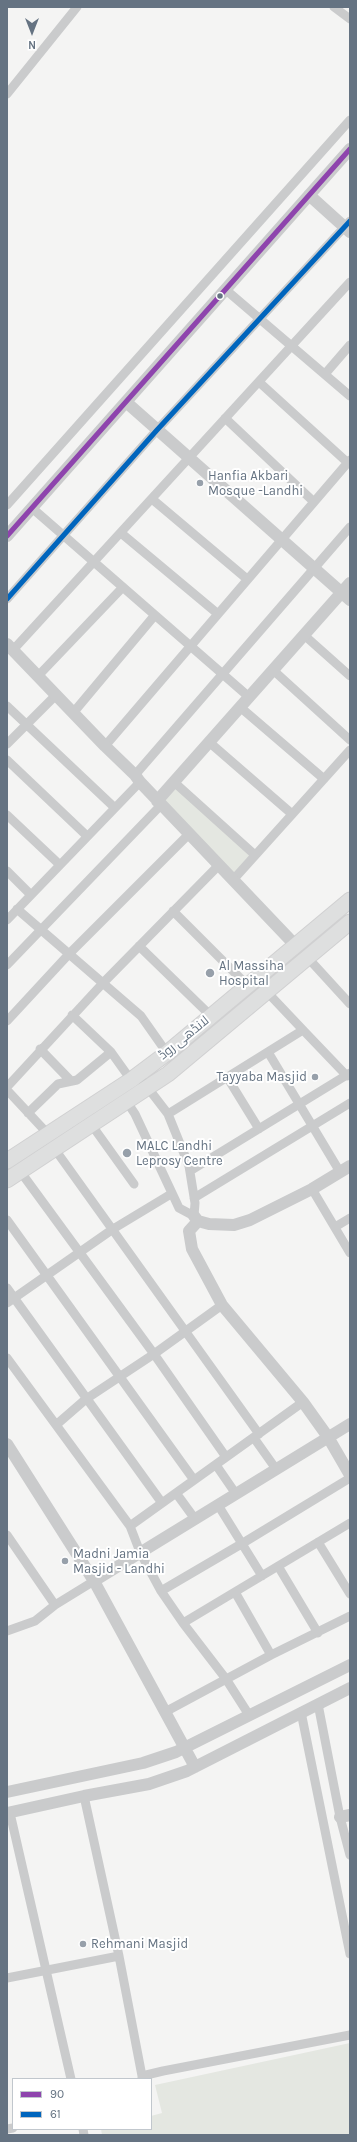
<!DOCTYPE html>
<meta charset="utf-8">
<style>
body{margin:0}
#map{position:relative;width:357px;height:2142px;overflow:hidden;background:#f4f4f3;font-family:Karla,sans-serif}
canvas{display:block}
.frame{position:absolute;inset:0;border:8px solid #657382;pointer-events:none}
.legend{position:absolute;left:12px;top:2078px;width:140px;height:52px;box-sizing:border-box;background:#fff;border:1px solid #c1c7cd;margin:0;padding:5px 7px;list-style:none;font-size:12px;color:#657382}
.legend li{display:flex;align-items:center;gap:8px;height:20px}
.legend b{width:20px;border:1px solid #c1c7cd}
.north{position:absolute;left:12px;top:12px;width:40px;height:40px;-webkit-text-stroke:3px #fff;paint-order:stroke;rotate:180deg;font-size:11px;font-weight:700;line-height:16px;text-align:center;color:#657382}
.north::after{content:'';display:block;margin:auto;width:14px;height:18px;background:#657382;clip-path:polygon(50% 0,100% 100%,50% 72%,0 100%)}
</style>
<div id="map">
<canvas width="357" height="2142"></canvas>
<div class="frame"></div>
<ul class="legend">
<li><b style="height:5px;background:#8e44ad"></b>90</li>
<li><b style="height:5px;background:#0065bd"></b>61</li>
</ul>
<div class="north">N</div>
</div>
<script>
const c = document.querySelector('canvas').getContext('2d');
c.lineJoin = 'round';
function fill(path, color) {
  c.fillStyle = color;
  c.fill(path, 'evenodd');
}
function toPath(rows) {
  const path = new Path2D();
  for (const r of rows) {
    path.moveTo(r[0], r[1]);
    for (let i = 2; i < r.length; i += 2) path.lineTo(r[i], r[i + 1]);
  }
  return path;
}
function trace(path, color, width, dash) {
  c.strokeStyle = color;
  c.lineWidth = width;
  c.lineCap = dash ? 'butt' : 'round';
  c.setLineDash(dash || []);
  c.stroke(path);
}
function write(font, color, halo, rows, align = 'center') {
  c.font = font + ' Karla,Cairo,sans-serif';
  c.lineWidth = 4;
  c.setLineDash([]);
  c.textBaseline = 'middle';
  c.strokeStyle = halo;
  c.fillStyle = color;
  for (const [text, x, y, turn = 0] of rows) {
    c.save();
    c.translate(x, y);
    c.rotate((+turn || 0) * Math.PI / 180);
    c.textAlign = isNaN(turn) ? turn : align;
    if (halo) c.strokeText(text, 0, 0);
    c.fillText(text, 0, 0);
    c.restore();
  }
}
const green = toPath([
 [174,782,255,855,233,880,157,801],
 [350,2043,350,2135,102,2135,101,2129,151,2129,151,2116,162,2113,155,2085]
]);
const minor = toPath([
 [334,7,350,19],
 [7,94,77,7],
 [226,290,350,396],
 [325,374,350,345],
 [259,382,348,463],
 [225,418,314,502],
 [152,499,247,579],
 [7,505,350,120],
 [32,508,249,697],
 [121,533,218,614],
 [7,599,157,430,350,221],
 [304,635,350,676],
 [13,650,350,282],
 [273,670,350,740],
 [38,676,123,587],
 [7,706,115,808],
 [240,707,324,779],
 [73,713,155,615],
 [209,742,292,814],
 [7,744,56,695],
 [105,746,350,460],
 [7,760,87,836],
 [135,775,350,527],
 [174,782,255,855],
 [7,815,60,865],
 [7,871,31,895],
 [233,880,350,750],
 [17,909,141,1016,167,1053],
 [173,911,248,986],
 [7,920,140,782],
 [139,946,211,1016],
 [308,958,350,1004],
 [7,965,161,805],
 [72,1015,111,1052,131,1080],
 [7,1021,69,954,189,834],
 [303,1030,347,1076],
 [40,1049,70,1080],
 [268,1052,340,1172],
 [227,1077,259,1129],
 [7,1087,103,983,219,865],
 [7,1090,48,1134],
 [127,1102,135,1114,179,1208,194,1216,195,1203,189,1166,168,1114,138,1075],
 [28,1113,58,1084,77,1080,111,1052],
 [168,1114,303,1030,268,993],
 [91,1124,134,1184],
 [54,1148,259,1434],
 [20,1171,154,1354,226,1457],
 [190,1171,350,1073],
 [312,1189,350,1253],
 [194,1198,350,1103],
 [7,1220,194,1480],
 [335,1227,350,1218],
 [7,1288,162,1503],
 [7,1303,113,1229,171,1194],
 [7,1358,130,1526,140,1552,161,1591,183,1623,226,1679,249,1715],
 [56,1425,86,1399,154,1354,222,1305],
 [254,1438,276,1469],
 [216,1465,236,1494],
 [176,1493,195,1519],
 [218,1505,262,1576],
 [130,1526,303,1402],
 [7,1535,55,1605],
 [318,1542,350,1594],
 [278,1566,318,1633],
 [161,1591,243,1543,350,1478],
 [235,1592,271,1655],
 [183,1623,350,1523],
 [7,1631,35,1621,55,1605,94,1581],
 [318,1704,340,1817,350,1855],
 [165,1712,271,1655,350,1616],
 [301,1712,350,1954],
 [84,1796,119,1956,142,2076],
 [10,1813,71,2079],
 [7,1978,119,1956],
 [142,2079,142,2076,163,2071,350,2035],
 [7,2129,13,2128],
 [83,2129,84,2135]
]);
const tertiary = toPath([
 [309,195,350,232],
 [126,402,350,600],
 [7,536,350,149],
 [7,644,105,746,135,775,140,782,296,946],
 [157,801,350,583],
 [194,1216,198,1221,209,1224,234,1225,250,1220,312,1189,350,1166],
 [198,1221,189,1231,192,1249,222,1305,303,1402,328,1437,350,1475],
 [7,1444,94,1581,195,1767],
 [94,1581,350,1424],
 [7,1792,143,1763,176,1752,350,1665],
 [7,1813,84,1796,149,1784,187,1771,350,1688],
 [340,1817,350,1815]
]);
const primary = toPath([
 [7,1161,131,1080,167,1053,350,900],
 [7,1180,168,1074,350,922]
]);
const bus1 = toPath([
 [7,536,350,149]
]);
const bus2 = toPath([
 [7,599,157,430,350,221]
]);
const markers = [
 [220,296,3.5,"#657382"],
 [200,483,4,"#97a0aa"],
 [210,973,5,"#97a0aa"],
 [315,1077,4,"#97a0aa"],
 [127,1153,5,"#97a0aa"],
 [65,1561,4,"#97a0aa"],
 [83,1944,4,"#97a0aa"]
];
const poiNames = [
 ["Hanfia Akbari",208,476],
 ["Mosque -Landhi",208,491],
 ["Al Massiha",219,966],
 ["Hospital",219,981],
 ["Tayyaba Masjid",307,1077,"right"],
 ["MALC Landhi",136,1146],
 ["Leprosy Centre",136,1161],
 ["Madni Jamia",73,1554],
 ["Masjid - Landhi",73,1569],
 ["Rehmani Masjid",91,1944]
];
const streetNames = [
 ["لانڈھی روڈ",184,1038,-39]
];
fill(green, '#e4e7e1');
trace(primary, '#d0d0d1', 17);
trace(minor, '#cacbcc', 9);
trace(tertiary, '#cacbcc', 12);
trace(primary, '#dedfdf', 15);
trace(bus1, '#8e44ad', 5);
trace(bus2, '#0065bd', 5);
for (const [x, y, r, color] of markers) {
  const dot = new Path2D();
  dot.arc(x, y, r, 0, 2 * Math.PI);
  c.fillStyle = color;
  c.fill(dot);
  trace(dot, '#fff', 1.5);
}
write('13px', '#657382', '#fff', poiNames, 'left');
write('13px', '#657382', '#fff', streetNames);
</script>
